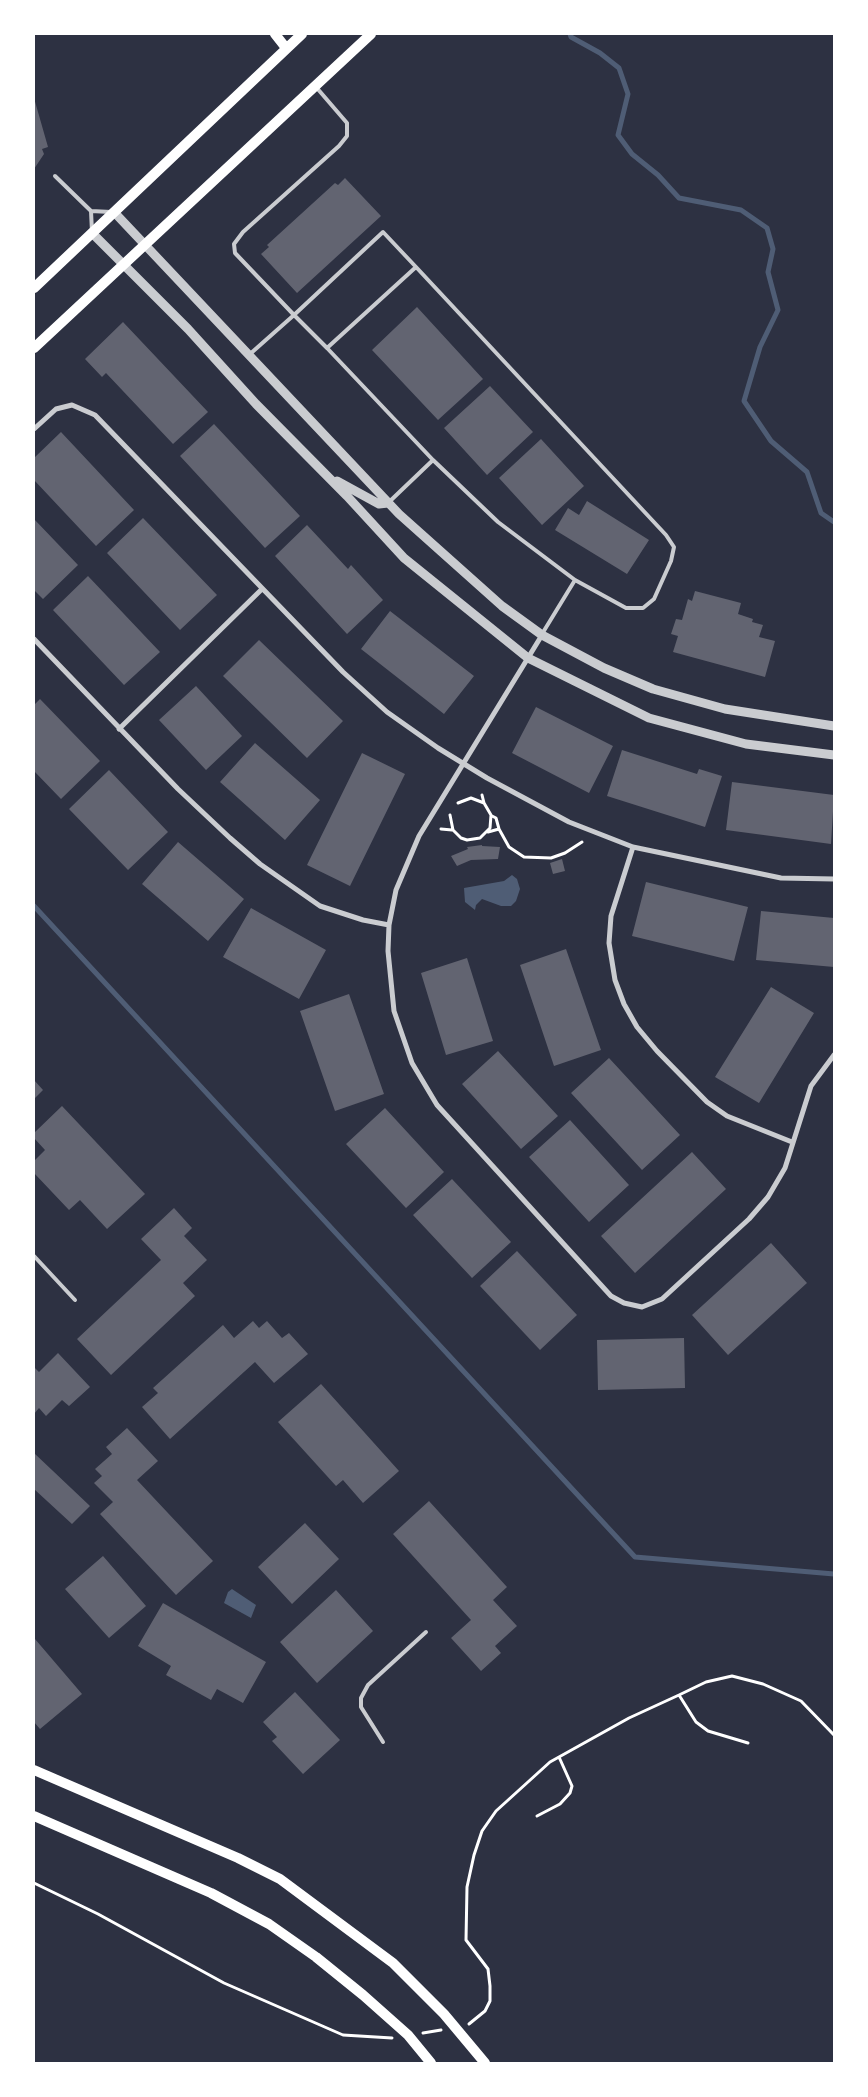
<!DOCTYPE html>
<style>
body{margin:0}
#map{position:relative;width:868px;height:2097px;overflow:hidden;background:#2d3142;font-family:"Work Sans",sans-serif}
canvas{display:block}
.frame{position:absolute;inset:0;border:35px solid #fff;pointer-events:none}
</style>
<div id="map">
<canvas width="868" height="2097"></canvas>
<div class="frame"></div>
</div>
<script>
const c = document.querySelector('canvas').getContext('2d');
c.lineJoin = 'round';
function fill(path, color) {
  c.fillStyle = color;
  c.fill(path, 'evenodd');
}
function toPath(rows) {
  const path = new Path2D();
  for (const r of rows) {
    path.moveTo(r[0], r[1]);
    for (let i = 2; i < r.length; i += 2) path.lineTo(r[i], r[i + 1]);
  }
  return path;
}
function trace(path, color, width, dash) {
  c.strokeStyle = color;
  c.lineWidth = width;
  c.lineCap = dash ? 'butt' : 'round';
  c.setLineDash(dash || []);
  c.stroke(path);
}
const water = toPath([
 [512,875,517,879,520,889,516,901,511,906,501,906,482,899,476,905,475,910,465,902,464,888,504,881],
 [232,1589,256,1605,251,1618,224,1603,228,1592]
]);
const stream = toPath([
 [570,34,571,37,600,53,619,68,628,94,618,135,632,154,658,175,679,198,741,210,767,228,773,249,768,272,778,310,760,347,744,401,771,441,807,472,821,513,834,522],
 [34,906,635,1557,834,1574]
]);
const building = toPath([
 [34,98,48,147,42,149,44,154,34,169],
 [345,178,381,216,297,293,261,254,269,247,267,245,335,183,338,185],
 [417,307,483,379,438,420,372,350],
 [123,322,208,412,173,444,106,373,102,377,85,359],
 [490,386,533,432,487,475,444,428],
 [214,424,300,516,265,548,180,456],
 [61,432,134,510,96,546,34,480,34,458],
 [541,439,584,486,542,525,499,478],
 [587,501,649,540,627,574,555,530,568,508,579,515],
 [143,518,217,595,180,630,107,553],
 [34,519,78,565,43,599,34,590],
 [307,525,348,569,351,565,383,600,347,634,275,556],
 [88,576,160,652,124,685,53,610],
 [695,591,741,603,738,614,753,619,752,622,763,625,759,637,775,641,765,677,673,652,678,636,671,634,676,619,682,620,688,599,692,601],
 [390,611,474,676,444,714,361,649],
 [259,640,343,721,307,758,223,676],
 [196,686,242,736,206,770,159,720],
 [40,699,100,761,61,799,34,771,34,705],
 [536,707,613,746,589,793,512,753],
 [255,743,320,800,285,840,220,782],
 [622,750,697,774,699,769,722,776,705,827,607,796],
 [362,753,405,774,350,886,307,865],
 [109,770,168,832,128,870,69,809],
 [732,782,834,795,831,844,726,830],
 [178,842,244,899,208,941,142,884],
 [482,845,482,846,500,847,498,859,471,860,457,866,451,856,468,849,467,847],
 [562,859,565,871,553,874,550,863],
 [646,882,748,907,734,961,632,936],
 [251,908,326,950,299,999,223,957],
 [761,911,834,918,834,967,756,960],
 [566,949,601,1050,554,1066,520,965],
 [467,958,493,1041,446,1055,421,973],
 [771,987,814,1013,759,1103,715,1077],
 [349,994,384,1094,335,1111,300,1011],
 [498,1051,558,1116,521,1149,462,1084],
 [609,1058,680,1135,642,1170,571,1093],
 [34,1080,43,1090,34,1099],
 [62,1106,145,1194,107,1229,80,1200,69,1210,34,1173,34,1161,45,1150,34,1138,34,1133],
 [385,1108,444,1172,406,1208,346,1144],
 [570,1120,629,1185,589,1222,529,1157],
 [692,1152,726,1189,635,1273,601,1236],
 [452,1179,511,1242,472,1278,413,1215],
 [174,1208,192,1228,184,1236,207,1260,183,1283,195,1296,111,1375,77,1339,161,1260,141,1239],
 [771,1243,807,1283,728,1355,692,1315],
 [517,1251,577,1315,540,1350,480,1286],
 [253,1321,259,1328,267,1321,282,1338,289,1333,308,1354,274,1383,255,1362,170,1439,142,1407,158,1393,153,1388,223,1325,234,1338],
 [684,1338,685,1388,598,1390,597,1340],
 [58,1353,90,1387,69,1406,62,1400,46,1416,39,1408,34,1414,34,1367,39,1372],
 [321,1384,399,1471,363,1503,343,1480,336,1486,278,1422],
 [127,1428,158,1461,137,1480,213,1561,176,1595,100,1514,113,1502,94,1483,102,1476,95,1469,112,1454,106,1447],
 [34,1453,90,1506,72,1524,34,1489],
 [429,1501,507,1587,493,1600,517,1626,495,1646,501,1653,481,1671,451,1638,471,1620,393,1534],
 [305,1523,339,1559,292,1604,258,1567],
 [103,1556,146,1606,109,1638,65,1589],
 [336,1590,373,1631,317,1683,280,1642],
 [163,1603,266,1662,243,1703,217,1689,211,1700,166,1675,171,1666,138,1646],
 [35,1639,82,1694,40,1729,34,1722],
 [295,1692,340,1740,303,1774,272,1741,277,1737,263,1722]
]);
const path = toPath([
 [482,795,484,803],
 [450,815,453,830,461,838,467,840,480,838,490,828,491,815,484,803,471,798,458,803],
 [492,816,496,818,499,829,509,847,524,857,551,858,565,853,582,842],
 [441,829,452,830],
 [488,832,499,829],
 [679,1695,706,1682,732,1676,763,1684,801,1701,834,1735],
 [537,1816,560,1804,570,1793,572,1786,559,1757],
 [34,1883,98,1914,224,1983,343,2035,392,2038],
 [469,2024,485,2011,490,2001,490,1986,488,1969,466,1940,467,1887,474,1855,482,1831,496,1811,550,1762,629,1718,679,1695,696,1722,708,1731,748,1743],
 [423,2033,441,2030]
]);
const service = toPath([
 [55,176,91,211,92,232],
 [91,211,111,212],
 [327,348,294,315,383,232,416,267],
 [250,354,294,315,235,253,234,244,243,232,339,146,347,136,347,123,316,87],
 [388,503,433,460],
 [542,634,575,580,626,608,643,608,654,599,671,561,674,547,666,535,416,267,327,348,433,460,498,522,575,580],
 [34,1256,75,1300],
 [383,1742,361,1707,361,1698,368,1685,426,1632]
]);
const minor = toPath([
 [34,429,56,409,72,405,95,415,343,672,387,712,438,748,487,778,569,822,633,847,781,878,834,879],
 [542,635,419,836,396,890,389,925,388,951,394,1011,412,1063,437,1105,611,1296,624,1303,642,1307,662,1299,749,1219,768,1197,785,1168,811,1086,834,1055],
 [34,639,178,789,230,838,260,864,320,906,363,920,389,925],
 [119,729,262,589],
 [633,847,611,916,609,943,615,980,624,1004,637,1027,657,1051,707,1102,727,1116,792,1142]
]);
const tertiary = toPath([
 [114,212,399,514,502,606,542,635,604,668,653,689,725,709,834,726],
 [92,233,188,329,256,404,347,496,404,558,528,658,649,718,746,744,834,755],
 [337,481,379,504,388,503]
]);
const secondary = toPath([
 [275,34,286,48],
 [34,288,302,34],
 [34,348,371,34],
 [34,1770,238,1858,280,1879,393,1963,444,2014,485,2063],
 [34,1816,211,1893,269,1924,316,1957,363,1995,408,2035,431,2063]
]);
fill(water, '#4f5d75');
trace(stream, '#4f5d75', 5);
fill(building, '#626471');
trace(path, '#fff', 3);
trace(service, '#caccd0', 4);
trace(minor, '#caccd0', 5);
trace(tertiary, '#caccd0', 9);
trace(secondary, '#fff', 10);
</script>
